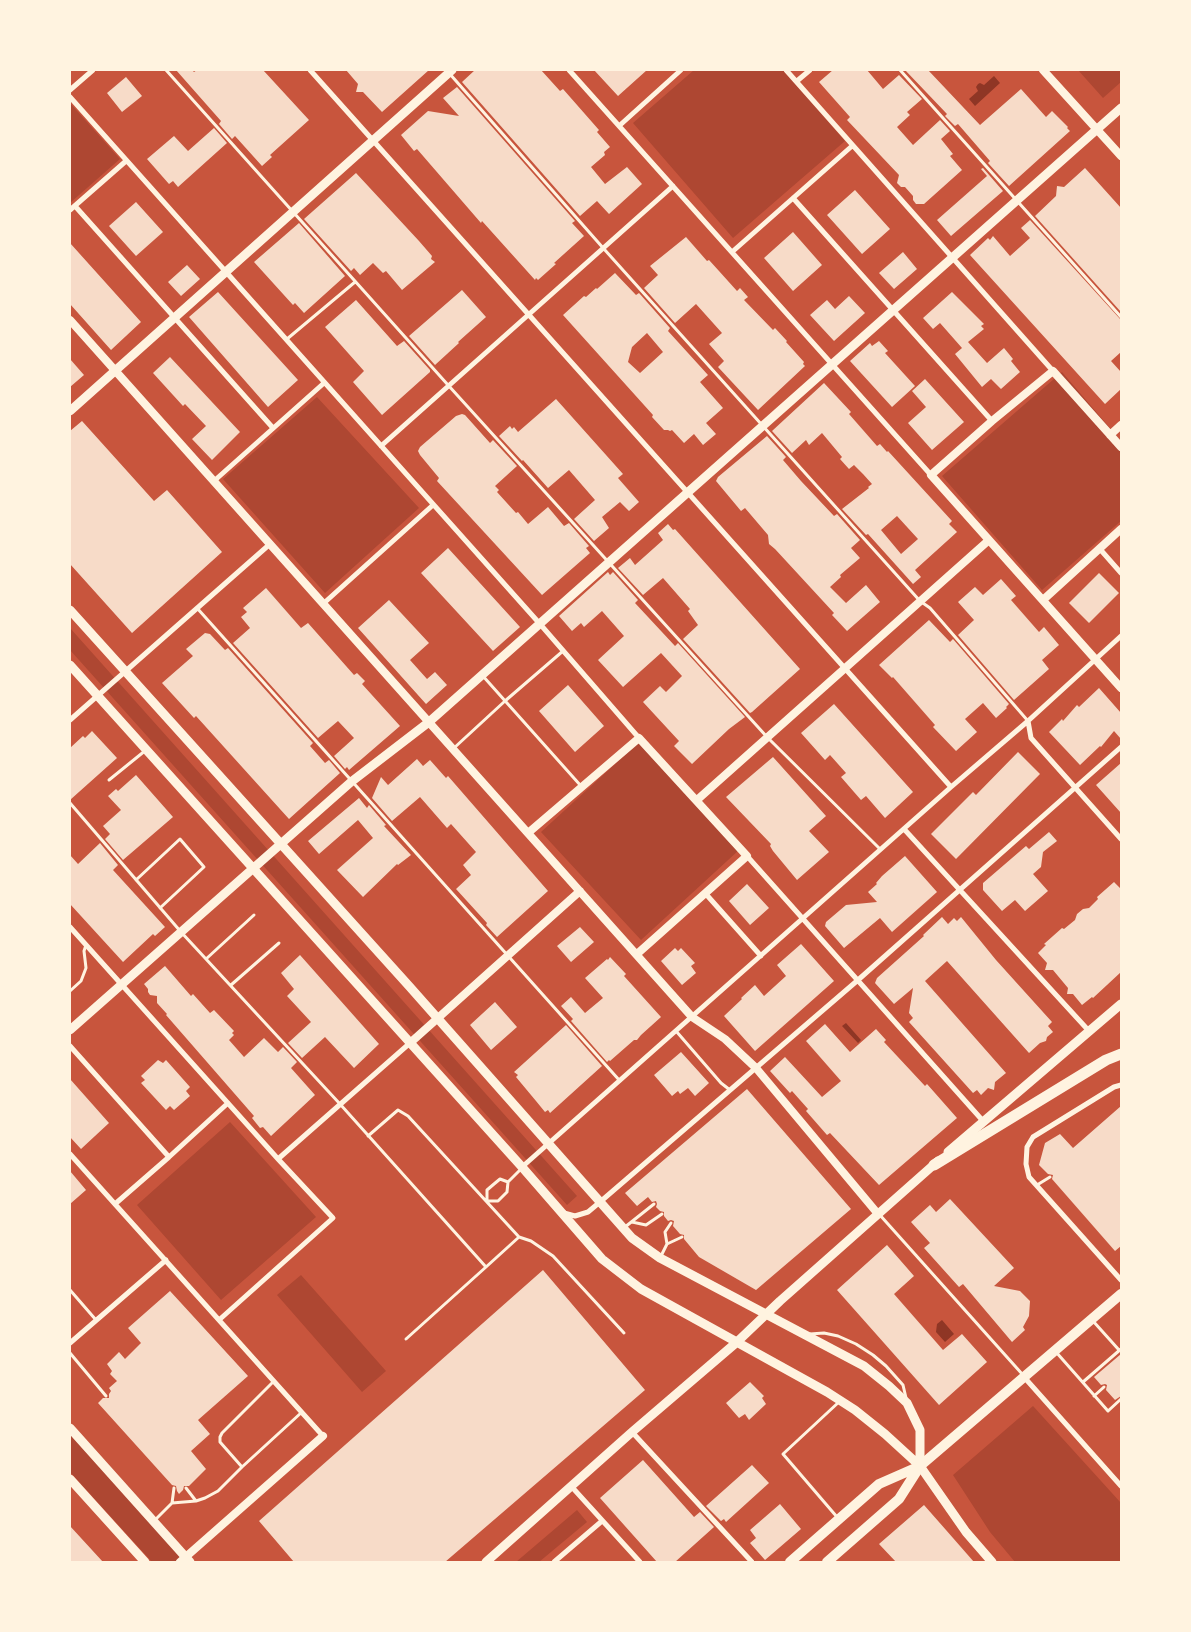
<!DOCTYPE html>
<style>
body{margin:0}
#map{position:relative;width:1191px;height:1632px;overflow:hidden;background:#c8553d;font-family:"Source Sans 3",sans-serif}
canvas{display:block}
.frame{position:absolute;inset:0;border:71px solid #fff3e0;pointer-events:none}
</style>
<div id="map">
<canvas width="1191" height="1632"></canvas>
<div class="frame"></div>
</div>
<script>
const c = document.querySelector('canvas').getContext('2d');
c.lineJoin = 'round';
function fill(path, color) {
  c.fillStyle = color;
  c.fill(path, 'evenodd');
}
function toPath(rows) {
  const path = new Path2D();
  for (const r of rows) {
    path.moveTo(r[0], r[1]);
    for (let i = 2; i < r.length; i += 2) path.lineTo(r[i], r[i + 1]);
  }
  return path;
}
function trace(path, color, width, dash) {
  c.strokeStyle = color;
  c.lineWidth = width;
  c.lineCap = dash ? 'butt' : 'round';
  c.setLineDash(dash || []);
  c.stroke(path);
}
const green = toPath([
 [694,70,783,70,845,141,733,238,633,123],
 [1078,70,1121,70,1121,82,1103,98],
 [70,103,120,159,70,203],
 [1062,372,1121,441,1121,521,1042,590,942,476],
 [317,397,419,508,325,593,223,479],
 [70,628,577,1196,567,1205,70,650],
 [639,742,739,850,641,940,541,832],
 [230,1122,316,1217,221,1300,137,1205],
 [301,1275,386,1371,362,1392,277,1295],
 [1033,1406,1121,1503,1121,1562,1015,1562,990,1532,953,1475],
 [70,1429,188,1562,152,1562,70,1472],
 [577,1510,587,1522,539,1562,516,1562]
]);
const water = toPath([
 [994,76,1000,83,975,106,969,99,978,91,976,87,978,84,980,83,984,85],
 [846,1023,861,1040,858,1043,842,1026],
 [942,1320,954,1334,945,1342,936,1332,937,1324]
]);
const building = toPath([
 [176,70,192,70,194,72,197,70,263,70,309,120,270,155,272,157,262,166,235,136,232,139,219,124,221,121],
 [346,70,429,70,382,112,363,92,356,92,358,84],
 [475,70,541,70,560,91,563,89,599,130,597,132,610,147,604,152,605,155,591,167,605,184,627,167,642,184,609,214,597,201,580,216,462,82],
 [594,70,647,70,618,96],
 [833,70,867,70,883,89,899,75,922,99,907,112,910,115,897,127,913,145,940,120,950,131,941,139,953,154,950,156,962,170,924,204,916,204,913,200,913,196,905,187,901,187,897,183,899,175,847,120,850,117,819,82],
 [905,70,928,70,980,125,1021,89,1046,117,1052,111,1068,127,1067,128,1070,131,1009,186,988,163,990,161,958,124,955,126,945,116,947,114],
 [126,77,142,96,122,112,107,93],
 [457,87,575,221,572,223,584,236,554,263,556,264,538,280,536,278,535,280,482,221,481,223,417,149,414,151,401,135,428,111,459,116,443,98],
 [214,128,227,143,178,187,173,181,169,184,147,159,174,136,188,151],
 [983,168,1003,191,951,236,937,220,987,176,981,169],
 [1085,168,1121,208,1121,312,1035,216,1056,196,1057,186,1064,187],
 [356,173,419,241,432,256,431,259,435,262,402,290,386,271,383,273,373,263,360,275,354,268,351,271,304,219],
 [855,190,890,229,862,254,827,215],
 [136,202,163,232,136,256,109,226],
 [1030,220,1121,320,1121,352,1111,361,1121,372,1121,389,1105,404,970,255,988,238,990,240,993,236,1010,256,1030,238,1021,228],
 [299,223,345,276,304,313,295,303,293,305,254,262],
 [793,232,822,265,793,291,764,258],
 [686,237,707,261,709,260,719,271,737,291,740,288,748,297,744,300,773,330,775,328,787,341,786,342,804,362,803,364,805,366,758,410,718,367,724,361,709,344,722,333,696,304,675,323,644,288,658,275,650,266],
 [70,243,141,322,111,350,70,304],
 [903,252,917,269,894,289,879,273],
 [187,265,200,279,181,296,168,282],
 [615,273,636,295,639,293,670,328,668,331,708,375,700,382,723,408,706,423,716,434,703,445,694,434,684,443,672,430,670,431,668,430,664,430,652,417,653,415,563,315,584,296,586,297,596,288,597,289],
 [647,333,663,352,640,373,628,362,632,347],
 [462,290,486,317,458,342,459,343,435,365,409,336],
 [218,292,298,380,268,407,189,317],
 [952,292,984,324,981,326,984,329,968,342,987,363,1004,348,1013,359,1011,361,1020,372,1001,389,991,379,982,387,955,354,962,348,940,323,933,329,923,318],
 [849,296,865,313,834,341,810,315,827,300,835,309],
 [356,300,397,346,404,341,430,370,430,372,382,415,353,382,364,371,325,327],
 [879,341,888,351,885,353,915,386,892,407,850,361,870,343,872,346],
 [170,357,240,432,212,460,192,439,206,426,185,404,183,406,153,373],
 [70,359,84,375,70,387],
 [925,379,964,422,932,450,908,423,926,407,912,391],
 [824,383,851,412,849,414,877,446,880,444,887,452,888,451,952,521,949,524,957,532,915,570,921,577,913,584,868,534,866,535,842,509,869,488,868,487,872,484,863,474,854,465,849,469,840,459,842,457,822,433,809,445,806,440,792,453,772,431],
 [897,516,918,539,901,554,881,530],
 [556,399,623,474,618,478,639,502,629,511,620,502,602,517,609,528,594,541,574,519,595,500,569,470,548,488,523,460,522,461,499,436,510,426,512,429,514,427,518,432],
 [462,414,465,415,490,443,493,440,517,466,495,486,499,490,497,492,516,513,518,512,528,524,548,507,564,526,569,523,589,546,586,548,590,553,542,595,437,481,439,478,420,455,418,451,420,447,456,416],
 [82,421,154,501,167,490,222,552,132,633,70,564,70,431],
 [767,436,786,457,783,460,801,481,834,516,837,514,860,540,851,548,860,558,840,575,841,577,830,587,846,603,866,585,880,602,847,631,832,615,834,613,775,549,769,544,768,535,745,508,741,511,716,481,718,477],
 [668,524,673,530,675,529,800,669,752,712,750,713,683,639,698,625,688,611,690,609,663,578,643,595,618,568,630,558,635,565,663,540,658,533],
 [448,548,520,627,493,651,421,573],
 [608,572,610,575,613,572,638,600,635,603,675,646,678,643,745,717,729,729,692,764,674,746,679,741,643,702,660,686,666,692,682,676,661,653,623,687,598,660,624,636,602,611,584,627,581,623,572,631,559,616],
 [1099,573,1119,593,1089,623,1069,603],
 [1001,579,1016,596,1011,600,1039,632,1044,627,1059,645,1042,660,1049,669,1014,700,958,635,974,620,958,602,975,587,983,595],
 [266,588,301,628,308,623,354,675,357,673,365,681,362,684,400,726,349,770,347,767,345,769,334,756,354,738,338,721,318,738,233,643,250,628,241,617,247,612,243,608],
 [389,600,429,643,410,660,427,679,435,672,447,685,426,704,358,628],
 [929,620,950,642,953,639,1009,704,1006,707,1007,708,996,718,983,703,965,719,977,732,956,751,933,727,935,725,893,677,892,678,879,665],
 [205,633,210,634,225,650,228,648,313,743,310,746,325,763,329,760,340,773,289,819,196,716,194,718,162,683,193,656,186,649],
 [568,685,604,726,575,752,539,711],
 [1099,688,1121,713,1121,739,1114,731,1101,747,1100,746,1080,765,1049,732,1062,719,1063,721,1077,705,1079,707],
 [834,704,913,792,885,818,866,796,861,800,854,792,841,777,846,773,830,755,825,760,801,733],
 [92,731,117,758,70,800,70,748,83,736,85,738],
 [1018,752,1040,774,956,859,931,834,973,792,976,795],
 [773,757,826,816,809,831,829,852,797,880,773,851,770,846,771,844,726,797],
 [417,759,423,766,430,760,446,778,448,776,548,891,497,937,486,925,487,923,456,889,471,875,463,865,476,852,451,824,447,828,420,797,392,821,372,798,381,777,388,785],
 [1121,763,1121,813,1096,785],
 [136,775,173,817,123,860,105,839,110,834,103,826,121,810,108,796,116,789,118,791],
 [359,798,367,808,369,805,386,825,384,826,411,855,398,865,397,864,363,897,337,870,373,838,358,820,319,854,308,841],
 [1049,832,1057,841,1043,852,1041,867,1033,874,1048,891,1025,911,1015,900,1002,911,983,890,983,883,1026,846,1029,849],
 [100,843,118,865,113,870,165,927,155,936,153,934,123,962,70,904,70,855,78,864],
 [905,856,937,892,892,932,880,918,844,948,825,926,826,922,846,905,877,902,868,892,877,884,876,883,882,876],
 [1114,882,1121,889,1121,972,1093,998,1092,997,1082,1005,1073,994,1067,994,1068,988,1053,970,1045,970,1047,963,1038,953,1046,945,1044,944,1062,928,1064,929,1075,920,1077,914,1083,909,1089,908,1098,899,1097,897],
 [747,884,769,908,750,925,729,901],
 [942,917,948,924,954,918,957,921,961,917,996,960,1052,1022,1048,1026,1053,1032,1047,1037,1046,1041,1040,1043,1029,1053,947,961,925,981,1006,1073,995,1082,994,1090,988,1088,981,1095,977,1090,973,1093,909,1022,913,1018,909,1013,913,988,894,1004,875,983,877,978,924,936,923,935],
 [580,927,594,942,571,962,557,946],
 [801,944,834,981,755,1051,724,1016,742,999,741,998,755,985,764,996,786,976,777,965],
 [675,948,678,951,681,948,695,963,691,966,696,973,682,985,661,961],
 [300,955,379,1044,354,1068,325,1037,302,1058,288,1043,311,1022,287,996,294,989,281,973],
 [610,957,626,974,624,976,661,1017,641,1035,637,1040,634,1040,610,1061,609,1060,607,1062,571,1021,573,1019,561,1006,571,997,585,1013,603,998,585,978,607,959,608,960],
 [165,966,191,996,193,994,210,1013,214,1010,234,1031,232,1033,234,1035,229,1040,244,1057,264,1038,278,1052,283,1047,297,1062,291,1068,315,1095,271,1136,263,1127,260,1128,252,1118,254,1116,166,1015,167,1014,157,1003,157,996,150,995,148,992,148,989,144,984],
 [495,1002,517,1027,491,1050,470,1025],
 [825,1024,850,1052,876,1029,886,1040,884,1042,925,1086,927,1084,957,1118,879,1185,830,1133,827,1135,806,1111,808,1109,792,1091,790,1093,770,1071,785,1057,822,1097,841,1081,806,1041],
 [566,1025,602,1066,550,1113,548,1110,545,1112,536,1101,516,1077,518,1075,514,1072],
 [681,1052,709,1083,695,1096,688,1088,680,1094,678,1091,672,1096,654,1075],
 [158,1060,163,1063,166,1060,190,1087,186,1091,190,1096,174,1110,170,1106,166,1110,141,1083,145,1080,141,1076],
 [70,1079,109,1123,81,1149,70,1137],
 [747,1089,851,1209,756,1290,699,1257,684,1239,684,1235,680,1234,673,1226,674,1221,671,1220,668,1221,664,1216,664,1212,660,1211,656,1207,657,1204,656,1201,652,1202,648,1197,637,1206,625,1193],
 [1121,1106,1121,1246,1115,1251,1052,1179,1053,1175,1048,1174,1039,1165,1045,1143,1060,1134,1073,1148],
 [70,1171,86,1190,70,1204],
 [950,1199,1014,1268,994,1286,1020,1291,1030,1301,1029,1316,1023,1327,1025,1330,1012,1342,963,1284,959,1287,924,1248,930,1243,911,1222,930,1205,936,1212],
 [887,1245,914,1276,894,1294,943,1350,962,1334,987,1362,939,1405,837,1290],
 [543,1270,645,1390,445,1562,294,1562,259,1521],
 [170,1291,248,1376,198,1420,210,1434,191,1451,206,1469,189,1486,184,1486,183,1490,179,1494,177,1491,176,1486,172,1485,98,1403,103,1398,109,1398,109,1394,111,1391,109,1388,117,1381,110,1374,112,1371,107,1364,119,1352,125,1359,141,1343,128,1328],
 [1121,1354,1121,1396,1115,1400,1106,1390,1107,1385,1105,1384,1101,1385,1094,1377],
 [750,1382,764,1396,762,1398,766,1404,749,1420,745,1414,739,1418,726,1403],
 [643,1460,694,1517,700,1512,714,1527,675,1562,657,1562,600,1498],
 [752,1465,769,1483,726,1522,724,1519,721,1521,706,1506],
 [780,1504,801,1529,765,1560,750,1543,756,1538,750,1530],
 [924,1505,946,1530,974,1562,896,1562,879,1544],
 [70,1526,103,1562,70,1562]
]);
const service = toPath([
 [166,70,448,385,767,737,880,849],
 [900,70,1121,317],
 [449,73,604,249,920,601,930,608,1028,721],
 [287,339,355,282],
 [197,608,620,1081],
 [482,675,581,786],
 [454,748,505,701,563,651],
 [109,780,146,750],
 [70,803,181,932,340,1104,486,1267,519,1237,408,1116,398,1110,368,1136],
 [136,880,180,839,204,867,160,908],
 [206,959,254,915],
 [231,985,279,943],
 [70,991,81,981,86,968,84,951,86,945],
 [676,1031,721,1083,730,1090],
 [1037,1185,1050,1177],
 [487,1200,487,1190,494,1184,500,1179,508,1182],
 [487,1201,498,1201,507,1192,508,1182,522,1168],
 [879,1214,1023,1375],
 [632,1222,646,1225,662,1214],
 [625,1227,654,1204],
 [519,1237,531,1241,553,1256,624,1333],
 [667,1244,665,1232,671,1223],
 [660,1258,667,1244,682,1237],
 [70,1290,96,1320],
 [1093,1321,1119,1350],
 [810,1334,824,1333,838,1336,856,1344,873,1355,886,1366,903,1385,906,1398],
 [406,1339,486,1267],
 [1056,1352,1108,1411,1121,1399],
 [70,1353,106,1396],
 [1083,1382,1121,1349],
 [1094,1396,1104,1387],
 [242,1467,220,1442,220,1437,222,1433,274,1381],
 [196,1501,205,1498,218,1491,242,1467,302,1412],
 [172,1503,196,1501,186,1488],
 [837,1517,783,1454,840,1401],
 [155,1520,172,1503,174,1488]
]);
const minor = toPath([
 [310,70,951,787],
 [569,70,931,475],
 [786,70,1053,371],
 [797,81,810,70],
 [70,90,93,70],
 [70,97,540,624,639,738],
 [619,126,681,70],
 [793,198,992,421],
 [75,206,273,428],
 [70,210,126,161],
 [732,252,852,146],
 [381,446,673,186],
 [214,481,324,383],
 [1099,548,1121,573],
 [324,603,433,505],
 [70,720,270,544],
 [1028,721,1031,738,1121,839],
 [904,829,1089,1031],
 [747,856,983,1121],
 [705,893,761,956],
 [70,927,278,1159,333,1218,219,1320],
 [70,1046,169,1157],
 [1121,1085,1114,1087,1033,1137,1027,1147,1026,1164,1029,1177,1121,1280],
 [70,1154,323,1436],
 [278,1159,410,1043],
 [522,1167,951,787,1028,721,1121,636],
 [115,1204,169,1157,228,1103],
 [564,1213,575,1216,588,1212,600,1202,858,980,1121,747],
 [70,1343,166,1260],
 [1024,1377,1121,1486],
 [632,1432,752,1562],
 [571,1486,640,1562],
 [554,1562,602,1521]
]);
const tertiary = toPath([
 [1043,70,1121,156],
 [70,320,692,1017,725,1039,756,1068,878,1214],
 [1110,435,1121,425],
 [1121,447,1053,371,992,421,931,475,1121,688],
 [1043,600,1121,529],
 [697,800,989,540],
 [528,833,639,738,747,856,637,954],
 [410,1043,580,891],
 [180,1562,323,1436]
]);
const secondary = toPath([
 [70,411,452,70],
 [70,610,409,986,632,1238,660,1258,864,1366,889,1386,907,1403,920,1430,920,1466],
 [70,665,522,1167,602,1259,641,1289,827,1392,855,1410,885,1434,920,1466,966,1532,992,1562],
 [70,1030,351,782,429,722,1121,108],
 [948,1152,1121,1004],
 [70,1428,190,1562],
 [70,1479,145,1562],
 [486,1562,632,1432,737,1342,780,1301,938,1161]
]);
const primary = toPath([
 [790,1562,879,1484,920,1466,1121,1294],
 [827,1562,899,1499,920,1466]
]);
const motorway = toPath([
 [934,1165,1106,1060,1121,1054]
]);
fill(green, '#ae4732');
fill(water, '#8f3625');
fill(building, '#f7dbc8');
trace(service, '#fff3e0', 3);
trace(minor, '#fff3e0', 5);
trace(tertiary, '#fff3e0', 8);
trace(secondary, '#fff3e0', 9);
trace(primary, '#fff3e0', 10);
trace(motorway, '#fff3e0', 11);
</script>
